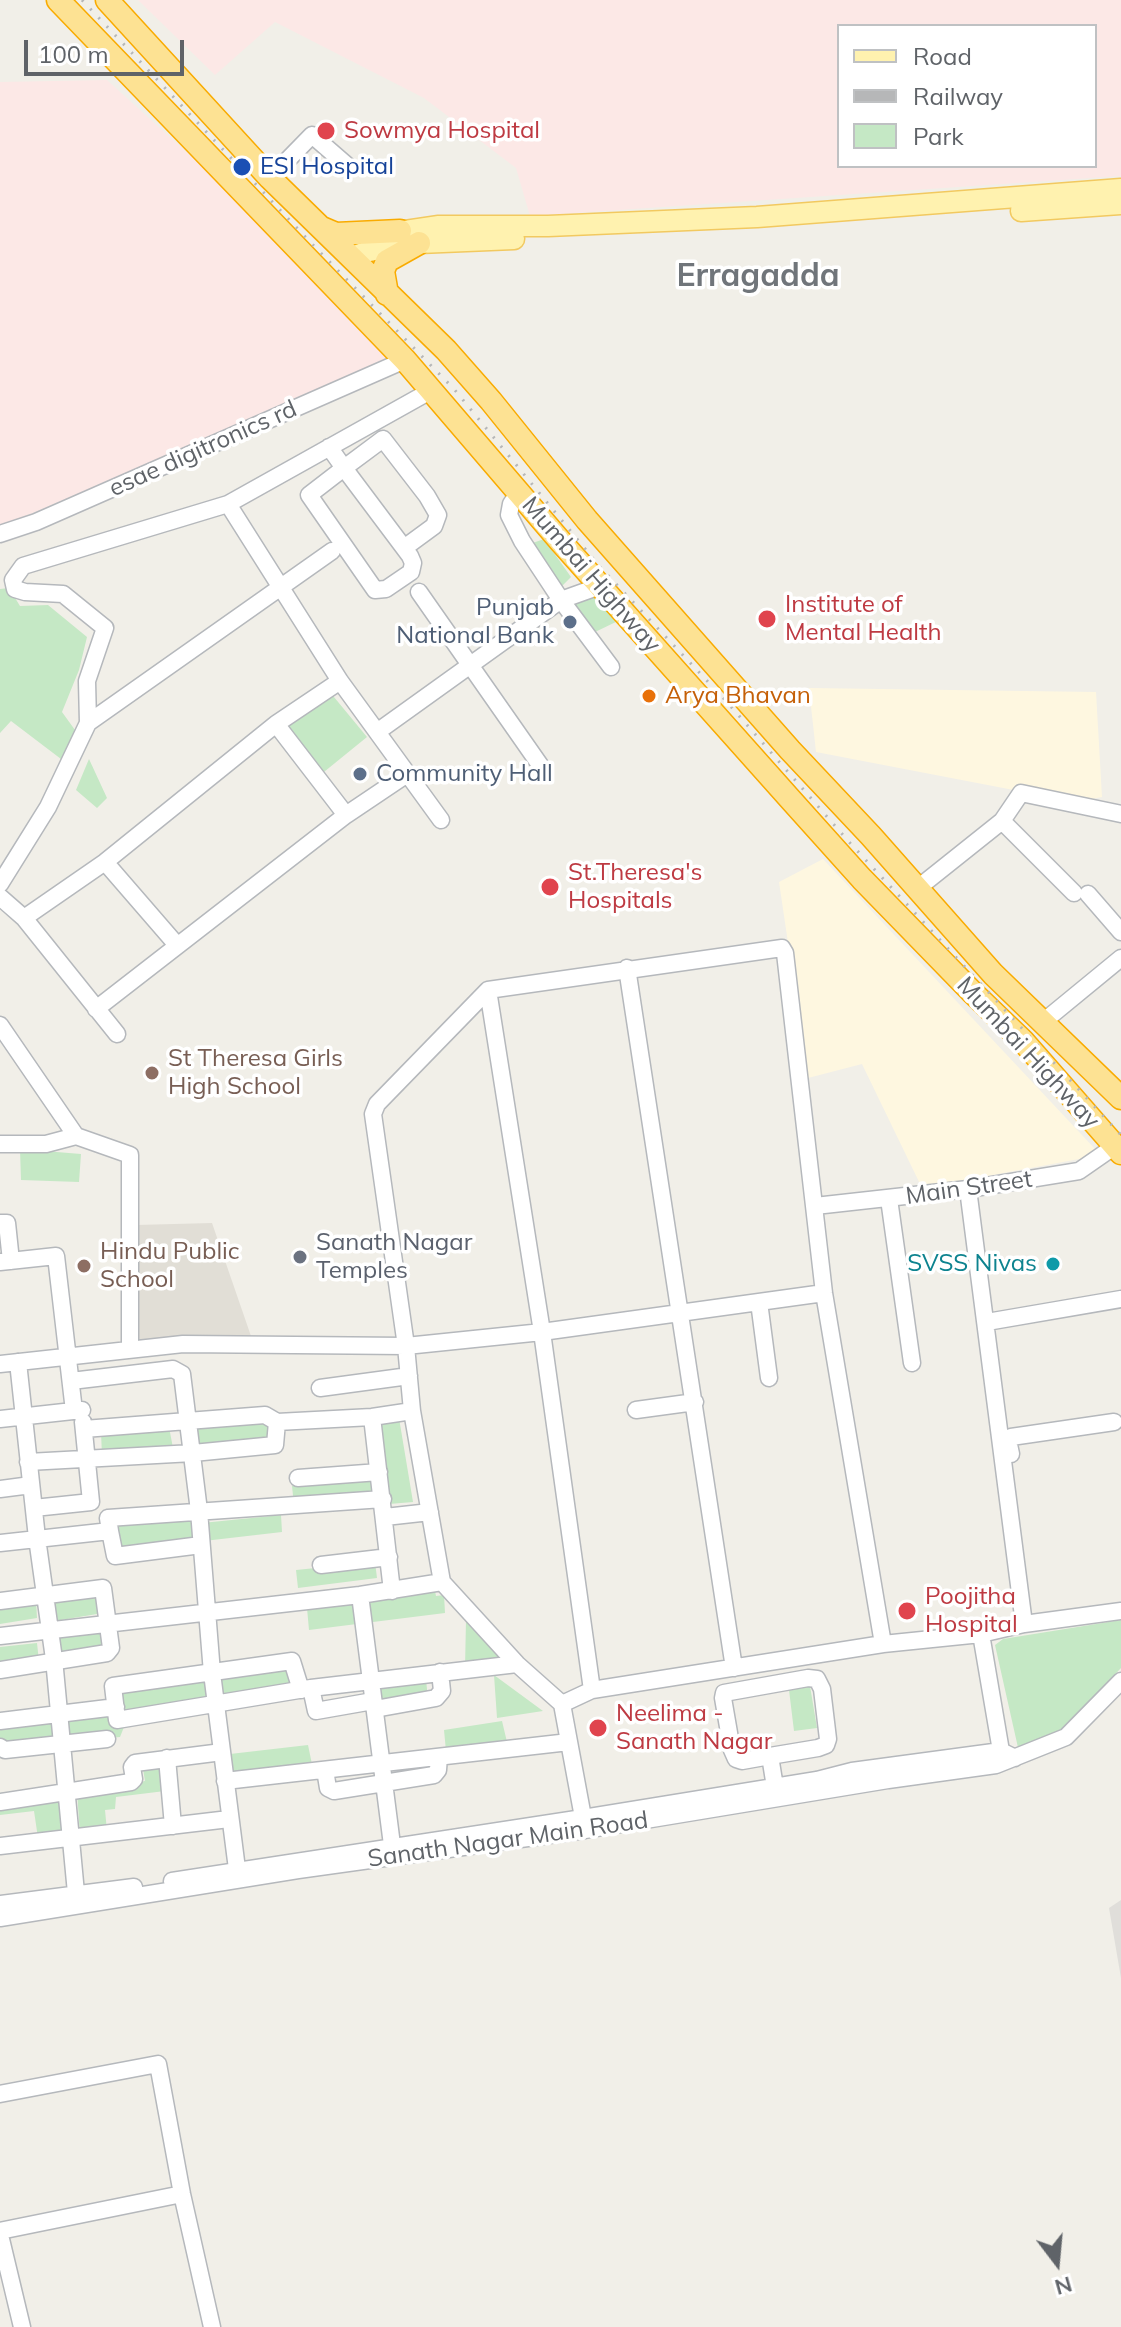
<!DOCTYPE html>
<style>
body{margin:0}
#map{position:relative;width:1121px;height:2327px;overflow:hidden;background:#f1efe8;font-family:Mulish,sans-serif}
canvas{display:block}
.legend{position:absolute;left:837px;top:24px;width:260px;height:144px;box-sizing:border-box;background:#fff;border:2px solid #bfc1c3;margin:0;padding:10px 14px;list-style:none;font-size:24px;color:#5f6368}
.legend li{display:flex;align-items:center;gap:16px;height:40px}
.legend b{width:40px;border:2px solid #bfc1c3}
.north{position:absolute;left:1017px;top:2223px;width:80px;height:80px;-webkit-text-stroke:6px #fff;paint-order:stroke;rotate:164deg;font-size:22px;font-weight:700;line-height:32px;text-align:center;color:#5f6368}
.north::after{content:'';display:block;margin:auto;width:28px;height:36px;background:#5f6368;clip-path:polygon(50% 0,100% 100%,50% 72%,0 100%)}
.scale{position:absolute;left:24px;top:40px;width:160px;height:36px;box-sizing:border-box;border:4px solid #5f6368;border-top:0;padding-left:10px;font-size:24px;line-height:28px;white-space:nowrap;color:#5f6368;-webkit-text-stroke:6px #fff;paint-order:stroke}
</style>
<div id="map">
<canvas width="1121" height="2327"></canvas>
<ul class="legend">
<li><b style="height:10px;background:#fff2af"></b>Road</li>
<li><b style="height:10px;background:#b6b7b8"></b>Railway</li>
<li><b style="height:22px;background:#c5e8c5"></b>Park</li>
</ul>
<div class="north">N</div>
<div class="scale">100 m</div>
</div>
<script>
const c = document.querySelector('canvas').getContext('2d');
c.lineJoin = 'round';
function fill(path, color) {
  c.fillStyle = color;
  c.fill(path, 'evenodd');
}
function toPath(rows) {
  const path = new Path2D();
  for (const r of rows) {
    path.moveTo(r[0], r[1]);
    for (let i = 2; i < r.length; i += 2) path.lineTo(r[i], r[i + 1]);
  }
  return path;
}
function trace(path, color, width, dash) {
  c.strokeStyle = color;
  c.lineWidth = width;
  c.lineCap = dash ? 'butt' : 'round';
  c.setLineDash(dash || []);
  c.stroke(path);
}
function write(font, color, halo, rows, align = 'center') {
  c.font = font + ' Mulish,sans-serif';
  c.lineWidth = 7;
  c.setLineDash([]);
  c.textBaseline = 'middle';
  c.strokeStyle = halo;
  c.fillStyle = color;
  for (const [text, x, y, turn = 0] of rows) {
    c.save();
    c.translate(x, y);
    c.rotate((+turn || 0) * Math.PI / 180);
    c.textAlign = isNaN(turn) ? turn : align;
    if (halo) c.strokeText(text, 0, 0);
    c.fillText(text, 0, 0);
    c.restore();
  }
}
const commercial = toPath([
 [809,688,1096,692,1102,797,1076,802,816,752],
 [823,859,1096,1150,1090,1157,922,1188,862,1064,808,1078,779,882]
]);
const industrial = toPath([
 [1121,1900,1121,1978,1109,1908]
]);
const education = toPath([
 [212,1223,252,1339,137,1340,136,1225]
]);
const medical = toPath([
 [138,0,1121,0,1121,176,530,216,516,168,424,98,275,22,215,75],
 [1095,26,1095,166,839,166,839,26],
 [107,80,293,249,391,360,0,527,0,82]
]);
const green = toPath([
 [544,539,571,577,560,588,527,545],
 [9,588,20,606,48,605,87,637,79,670,62,712,75,730,61,759,11,721,0,733,0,589],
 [599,592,620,620,593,633,570,602],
 [329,691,367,737,319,776,283,728],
 [89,759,107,798,97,808,76,790],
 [20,1149,81,1154,79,1182,21,1180],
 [399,1418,413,1502,389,1504,373,1421],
 [267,1420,270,1441,197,1450,195,1428],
 [169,1427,173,1448,102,1456,101,1432],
 [371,1479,373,1495,294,1505,292,1486],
 [281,1515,282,1532,204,1541,202,1523],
 [195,1517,197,1544,120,1551,116,1522],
 [375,1562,377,1578,298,1588,296,1570],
 [435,1591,436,1596,444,1595,445,1613,309,1630,307,1608],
 [101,1594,103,1613,55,1621,53,1600],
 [36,1600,37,1618,0,1624,0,1604],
 [466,1620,504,1661,465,1668],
 [1121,1620,1121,1668,1064,1728,1019,1752,995,1645,1003,1639],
 [107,1632,109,1650,61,1658,59,1638],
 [37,1643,39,1661,0,1667,0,1647],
 [292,1662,297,1689,222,1698,221,1673],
 [210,1675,213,1703,118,1718,118,1687],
 [494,1675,543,1711,497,1718],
 [426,1680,428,1698,380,1706,378,1686],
 [810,1686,817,1728,794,1731,789,1690],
 [114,1709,126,1722,120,1737,65,1742,61,1716],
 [58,1716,60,1741,5,1747,0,1741,0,1723],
 [502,1721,507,1742,446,1751,444,1730],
 [308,1745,313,1769,234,1781,230,1754],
 [158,1757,165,1791,116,1797,115,1809,105,1810,107,1831,80,1835,77,1791,145,1781,142,1763],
 [58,1786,64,1834,38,1838,34,1811,0,1815,0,1793]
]);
const minor = toPath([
 [270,178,312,135,350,168],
 [329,447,344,468,410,556,413,563,411,572,386,589,375,590,309,495,344,468,383,439,427,496,438,515,434,526,404,548],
 [519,492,511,504,509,515,522,541,561,600,611,667],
 [228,504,340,681,441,820],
 [0,534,36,522,405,360],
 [419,592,540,765],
 [88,723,87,681,105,628,63,594,25,592,15,589,13,580,23,566,228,504,432,390],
 [276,724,346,815],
 [377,732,561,600,600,586],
 [1002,821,1021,793,1121,814],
 [105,862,176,944],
 [0,884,48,807,88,723,332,551],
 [918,888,1002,821,1074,893],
 [1088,894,1121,932],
 [0,897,24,918,117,1034],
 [24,918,105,862,276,724,340,681],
 [627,968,734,1668],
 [488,990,542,1332,592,1690],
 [96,1009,346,815,407,774],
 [1043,1022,1121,958],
 [0,1025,76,1136],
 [0,1144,46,1144,76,1136,130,1155,130,1349],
 [968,1189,1024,1624],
 [889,1199,912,1363],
 [815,1206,968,1189,1079,1171,1115,1146],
 [0,1223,7,1223,11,1261],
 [0,1262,56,1256,74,1411],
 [759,1302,769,1378],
 [987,1322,1121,1299],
 [18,1362,37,1538,54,1659,76,1893],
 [0,1364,183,1344,406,1346,542,1332,824,1293],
 [71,1381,173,1369,182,1374,199,1511,212,1673,237,1869],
 [320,1388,409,1376],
 [636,1410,695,1402],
 [372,1417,392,1591],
 [0,1419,82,1410],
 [84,1429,265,1415,277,1422,372,1417,412,1411],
 [1008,1454,1011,1454,1008,1440,1011,1437,1114,1422],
 [28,1462,193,1453,275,1445,277,1422],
 [298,1478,379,1472],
 [0,1489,31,1485],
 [34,1508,91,1502,83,1422],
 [385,1517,430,1512],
 [110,1531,115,1556,201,1545],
 [0,1543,110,1531,108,1518,383,1499],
 [321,1565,389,1557],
 [360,1595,392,1845],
 [0,1601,103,1588,111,1648,107,1653,0,1670],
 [981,1634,1001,1751],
 [0,1636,360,1595,442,1582],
 [883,1644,824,1293,785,953,782,948,488,990,377,1104,373,1114,406,1346,412,1411,442,1582,517,1664,562,1704,592,1690,883,1644,981,1634,1024,1624,1121,1611],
 [311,1688,316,1711,373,1701],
 [301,1690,292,1661,113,1686,117,1720,311,1688,517,1664],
 [562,1704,585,1828],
 [375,1709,436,1698,442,1691,440,1672],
 [0,1721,116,1707],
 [0,1747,5,1750,107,1739],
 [770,1756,818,1748,826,1745,828,1739,822,1689,817,1679,808,1678,724,1693,723,1698,732,1750,736,1759,742,1761,770,1756,775,1787],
 [167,1758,173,1826],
 [325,1770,328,1788,334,1791,434,1775,438,1770,439,1757],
 [225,1781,569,1742],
 [0,1802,131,1782,134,1779,132,1767,135,1763,222,1752],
 [0,1846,229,1819],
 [172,1881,583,1818,817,1780,852,1771,1001,1751,1015,1758],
 [0,1904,134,1887],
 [0,1918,298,1870,585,1830,888,1780,996,1765,1066,1737,1121,1681],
 [0,2094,158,2064,182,2194,212,2327],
 [0,2231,182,2194],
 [0,2235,22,2327]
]);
const major = toPath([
 [1021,211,1121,204],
 [385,234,439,226,548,226,757,217,1121,189],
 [352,257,369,251,419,243,514,239]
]);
const highway = toPath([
 [58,0,405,360,561,542,791,800,862,879,973,993,1023,1041,1121,1153],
 [107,0,270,178,446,350,491,401,587,520,790,750,871,836,993,974,1121,1098],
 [322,228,336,234,400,231],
 [387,294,383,271,387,261,419,243]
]);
const rail = toPath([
 [82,0,314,246,454,389,600,567,727,702,850,843,1121,1135]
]);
const markers = [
 [326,131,10,"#e0444e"],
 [242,167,10,"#1a4fb4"],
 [767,619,10,"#e0444e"],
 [570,622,8,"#5c6f8a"],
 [649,696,8,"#e8710a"],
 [360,774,8,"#5c6f8a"],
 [550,887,10,"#e0444e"],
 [152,1073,8,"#8d6e63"],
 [300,1257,8,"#6b7280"],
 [1053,1264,8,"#0f9aa8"],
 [84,1266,8,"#8d6e63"],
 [907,1611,10,"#e0444e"],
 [598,1728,10,"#e0444e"]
];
const healthNames = [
 ["Sowmya Hospital",344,131],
 ["Institute of",785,605],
 ["Mental Health",785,633],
 ["St.Theresa's",568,873],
 ["Hospitals",568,901],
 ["Poojitha",925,1597],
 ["Hospital",925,1625],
 ["Neelima -",616,1714],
 ["Sanath Nagar",616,1742]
];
const transitNames = [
 ["ESI Hospital",260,167]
];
const streetNames = [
 ["esae digitronics rd",203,449,-24],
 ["Mumbai Highway",591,575,49],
 ["Mumbai Highway",1028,1053,47],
 ["Main Street",969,1188,-8],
 ["Sanath Nagar Main Road",508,1840,-8]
];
const serviceNames = [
 ["Punjab",554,608],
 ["National Bank",554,636],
 ["Community Hall",376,774,"left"]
];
const foodNames = [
 ["Arya Bhavan",665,696]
];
const educationNames = [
 ["St Theresa Girls",168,1059],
 ["High School",168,1087],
 ["Hindu Public",100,1252],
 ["School",100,1280]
];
const worshipNames = [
 ["Sanath Nagar",316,1243],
 ["Temples",316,1271]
];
const cultureNames = [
 ["SVSS Nivas",1037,1264]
];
const districtNames = [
 ["Erragadda",758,276]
];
fill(commercial, '#fef7e0');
fill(industrial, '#e0deda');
fill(education, '#e1ded6');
fill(medical, '#fce8e6');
fill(green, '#c5e8c5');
trace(minor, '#b5b8bc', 19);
trace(major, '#f2c960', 23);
trace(highway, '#f9ab00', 25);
trace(minor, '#fff', 16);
trace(major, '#fff2af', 20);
trace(highway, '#fde293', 22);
trace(rail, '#b6b7b8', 3, [2, 10]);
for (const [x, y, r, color] of markers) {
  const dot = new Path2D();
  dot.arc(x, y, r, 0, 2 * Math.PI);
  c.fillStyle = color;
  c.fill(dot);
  trace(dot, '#fff', 3);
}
write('24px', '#be3a42', '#fff', healthNames, 'left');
write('24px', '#164399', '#fff', transitNames, 'left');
write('24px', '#5f6368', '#fff', streetNames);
write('24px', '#4e5e75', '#fff', serviceNames, 'right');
write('24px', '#c56008', '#fff', foodNames, 'left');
write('24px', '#785e54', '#fff', educationNames, 'left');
write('24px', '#5b616d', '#fff', worshipNames, 'left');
write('24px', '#0d838f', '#fff', cultureNames, 'right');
write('bold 32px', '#70757a', '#fff', districtNames);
</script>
